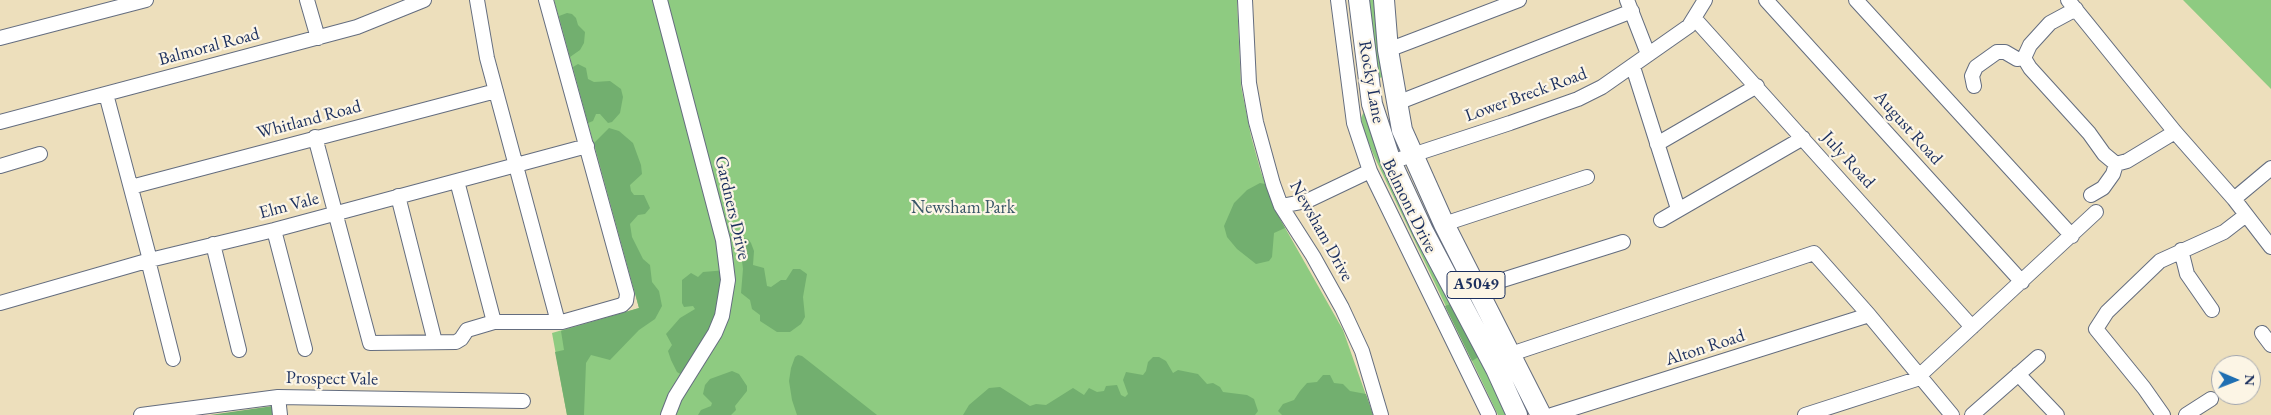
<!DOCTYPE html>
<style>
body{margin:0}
#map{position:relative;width:2271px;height:415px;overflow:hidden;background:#eddfbc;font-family:"EB Garamond",serif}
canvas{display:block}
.north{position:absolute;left:2211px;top:355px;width:50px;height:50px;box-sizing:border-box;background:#fcf5e5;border:1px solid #a2a6af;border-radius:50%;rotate:91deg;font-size:14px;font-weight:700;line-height:20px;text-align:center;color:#1b2f5e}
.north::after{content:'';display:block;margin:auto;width:18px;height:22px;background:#1f6fb2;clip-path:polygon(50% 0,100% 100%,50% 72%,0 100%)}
</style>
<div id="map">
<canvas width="2271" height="415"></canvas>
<div class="north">N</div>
</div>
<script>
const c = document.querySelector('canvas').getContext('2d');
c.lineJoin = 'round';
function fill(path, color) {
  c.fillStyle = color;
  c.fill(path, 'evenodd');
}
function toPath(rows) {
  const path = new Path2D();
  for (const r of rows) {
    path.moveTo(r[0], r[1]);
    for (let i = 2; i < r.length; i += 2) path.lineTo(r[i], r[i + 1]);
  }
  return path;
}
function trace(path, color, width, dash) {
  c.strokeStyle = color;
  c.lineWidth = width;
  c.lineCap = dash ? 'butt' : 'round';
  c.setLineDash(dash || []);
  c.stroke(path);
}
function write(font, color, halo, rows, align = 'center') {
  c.font = font + ' "EB Garamond",serif';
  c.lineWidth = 4.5;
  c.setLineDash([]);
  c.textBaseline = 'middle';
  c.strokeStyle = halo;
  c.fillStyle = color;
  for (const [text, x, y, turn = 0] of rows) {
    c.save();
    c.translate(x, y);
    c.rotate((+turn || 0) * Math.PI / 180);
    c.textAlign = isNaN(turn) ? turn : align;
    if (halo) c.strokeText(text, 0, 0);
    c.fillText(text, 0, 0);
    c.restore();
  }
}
const green = toPath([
 [554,0,1237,0,1241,86,1251,136,1261,172,1275,210,1343,330,1373,415,567,415,552,333,639,308],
 [1364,0,1374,0,1383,77,1375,79],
 [2183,0,2271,0,2271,89],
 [1367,105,1512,415,1498,415,1374,156,1365,134,1361,118]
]);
const forest = toPath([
 [567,13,572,14,576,18,578,25,585,32,584,43,580,50,570,57,559,16],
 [578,64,586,68,588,79,594,82,610,81,621,89,623,97,620,113,612,122,608,123,600,114,596,114,593,121,588,123,573,67],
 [609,128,619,131,633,143,641,165,642,174,630,185,631,191,634,195,644,195,650,208,645,214,638,215,630,224,632,237,643,259,650,265,652,282,659,291,662,306,655,319,639,330,610,360,591,355,586,363,584,415,567,415,555,352,564,350,561,331,639,308,594,143],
 [1260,183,1265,184,1275,210,1285,228,1274,233,1272,257,1269,261,1256,264,1237,249,1227,237,1224,226,1234,203,1247,190],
 [739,237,748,239,751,243,754,251,753,265,764,268,767,286,771,287,781,280,786,280,793,269,800,269,807,274,803,297,805,317,801,324,790,332,777,332,760,321,760,315,752,309,750,300,741,293,743,269],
 [727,270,725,297,687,378,677,372,671,360,668,351,672,345,666,334,680,318,695,309,693,306,684,307,682,303,682,280,691,273,698,277,703,272],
 [1456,302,1483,354,1472,361,1445,306],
 [798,355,802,356,877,415,797,415,792,400,789,381,791,368,795,357],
 [1153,357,1159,357,1166,361,1173,373,1178,370,1198,374,1207,384,1213,383,1220,387,1223,392,1247,395,1254,399,1258,411,1255,415,963,415,969,405,989,388,1000,387,1030,406,1036,404,1046,405,1073,388,1084,395,1089,388,1097,392,1104,391,1106,386,1117,385,1121,395,1125,397,1128,394,1123,380,1126,372,1143,375,1146,371,1148,362],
 [732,371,739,374,747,386,747,391,735,406,736,410,731,415,698,415,701,410,711,406,712,403,703,394,705,385,710,379],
 [1323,375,1330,375,1334,383,1343,384,1350,391,1366,394,1373,415,1282,415,1278,411,1283,404,1294,400,1300,391,1307,383,1317,382],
 [273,406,274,415,210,415]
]);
const minor = toPath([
 [307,0,318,38],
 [477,0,487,58,558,322],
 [660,0,723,240,728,280,722,316,715,333,675,397,668,415],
 [1245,0,1249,83,1256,122,1273,184,1281,206,1313,256,1342,308,1362,351,1381,415],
 [1338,0,1354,123,1370,171,1489,415],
 [1627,0,1648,54],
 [1766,0,2022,282],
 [1856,0,2072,236],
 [2068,0,2175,132,2234,199,2271,247],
 [2076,9,2050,23,2030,45,2024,58,2030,68,2089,133,2104,154,2116,164,2127,161,2175,132],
 [1695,19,1972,327],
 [0,38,146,0],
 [1388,50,1519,0],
 [1633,67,1678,209],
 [1974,86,1972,76,1976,67,1997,52,2005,52,2017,59,2024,58],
 [106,94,150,260],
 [1397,103,1632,11],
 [0,122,357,27,424,0],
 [315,137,370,343,456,342,461,339,467,330,494,322,562,322,622,305,626,301,627,294,546,0],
 [1657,144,1757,86],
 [1391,162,1510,123,1578,99,1602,87,1689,26,1705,0],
 [0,166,40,154],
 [457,181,494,322],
 [131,187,496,91],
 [2091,195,2103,188,2113,174,2116,164],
 [398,196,435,342],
 [2234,199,2271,168],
 [1281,206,1307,201,1370,171],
 [1661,220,1803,138],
 [1444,224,1587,177],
 [274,230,305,349],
 [213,244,239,350],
 [2181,250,2187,274,2212,310],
 [148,260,173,359],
 [1477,288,1623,242],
 [0,303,150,260,274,230,587,146],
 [2262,333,2271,345],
 [1511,354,1814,253,1869,315,1952,415],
 [2018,374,2057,415],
 [1919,376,2096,212],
 [278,397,280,415],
 [141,415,278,397,523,401],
 [1552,415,1869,315],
 [1805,415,1920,378],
 [1972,415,2038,357],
 [2163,415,2144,388,2096,329,2107,312,2160,261,2224,232,2246,215],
 [2186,415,2211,399]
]);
const highway = toPath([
 [1359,0,1372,104,1391,162,1423,231,1496,369,1517,415],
 [1384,0,1388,50,1402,130,1444,224,1541,415]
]);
const shields = [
 [1476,285,58]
];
const shieldNames = [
 ["A5049",1476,285]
];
const streetNames = [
 ["Balmoral Road",209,47,-15],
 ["Rocky Lane",1371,82,80],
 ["Lower Breck Road",1526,95,-20],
 ["Whitland Road",309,120,-15],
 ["August Road",1908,128,48],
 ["July Road",1848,160,48],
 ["Elm Vale",289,206,-15],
 ["Belmont Drive",1409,206,64],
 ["Gardners Drive",732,208,77],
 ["Newsham Drive",1321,231,61],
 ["Alton Road",1705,348,-18],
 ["Prospect Vale",332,379,1]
];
const parkNames = [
 ["Newsham Park",963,208]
];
fill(green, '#8ecb81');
fill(forest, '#72af6f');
trace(minor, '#646d7f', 16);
trace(highway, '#646d7f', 22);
trace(minor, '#fff', 14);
trace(highway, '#fff', 20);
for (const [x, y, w] of shields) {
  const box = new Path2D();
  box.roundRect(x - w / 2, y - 13.5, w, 27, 4);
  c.fillStyle = '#fcf5e5';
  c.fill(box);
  trace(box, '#1b2f5e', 1);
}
write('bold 16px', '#1b2f5e', null, shieldNames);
write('18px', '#1b2f5e', '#fcf5e5', streetNames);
write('18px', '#385667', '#fcf5e5', parkNames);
</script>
